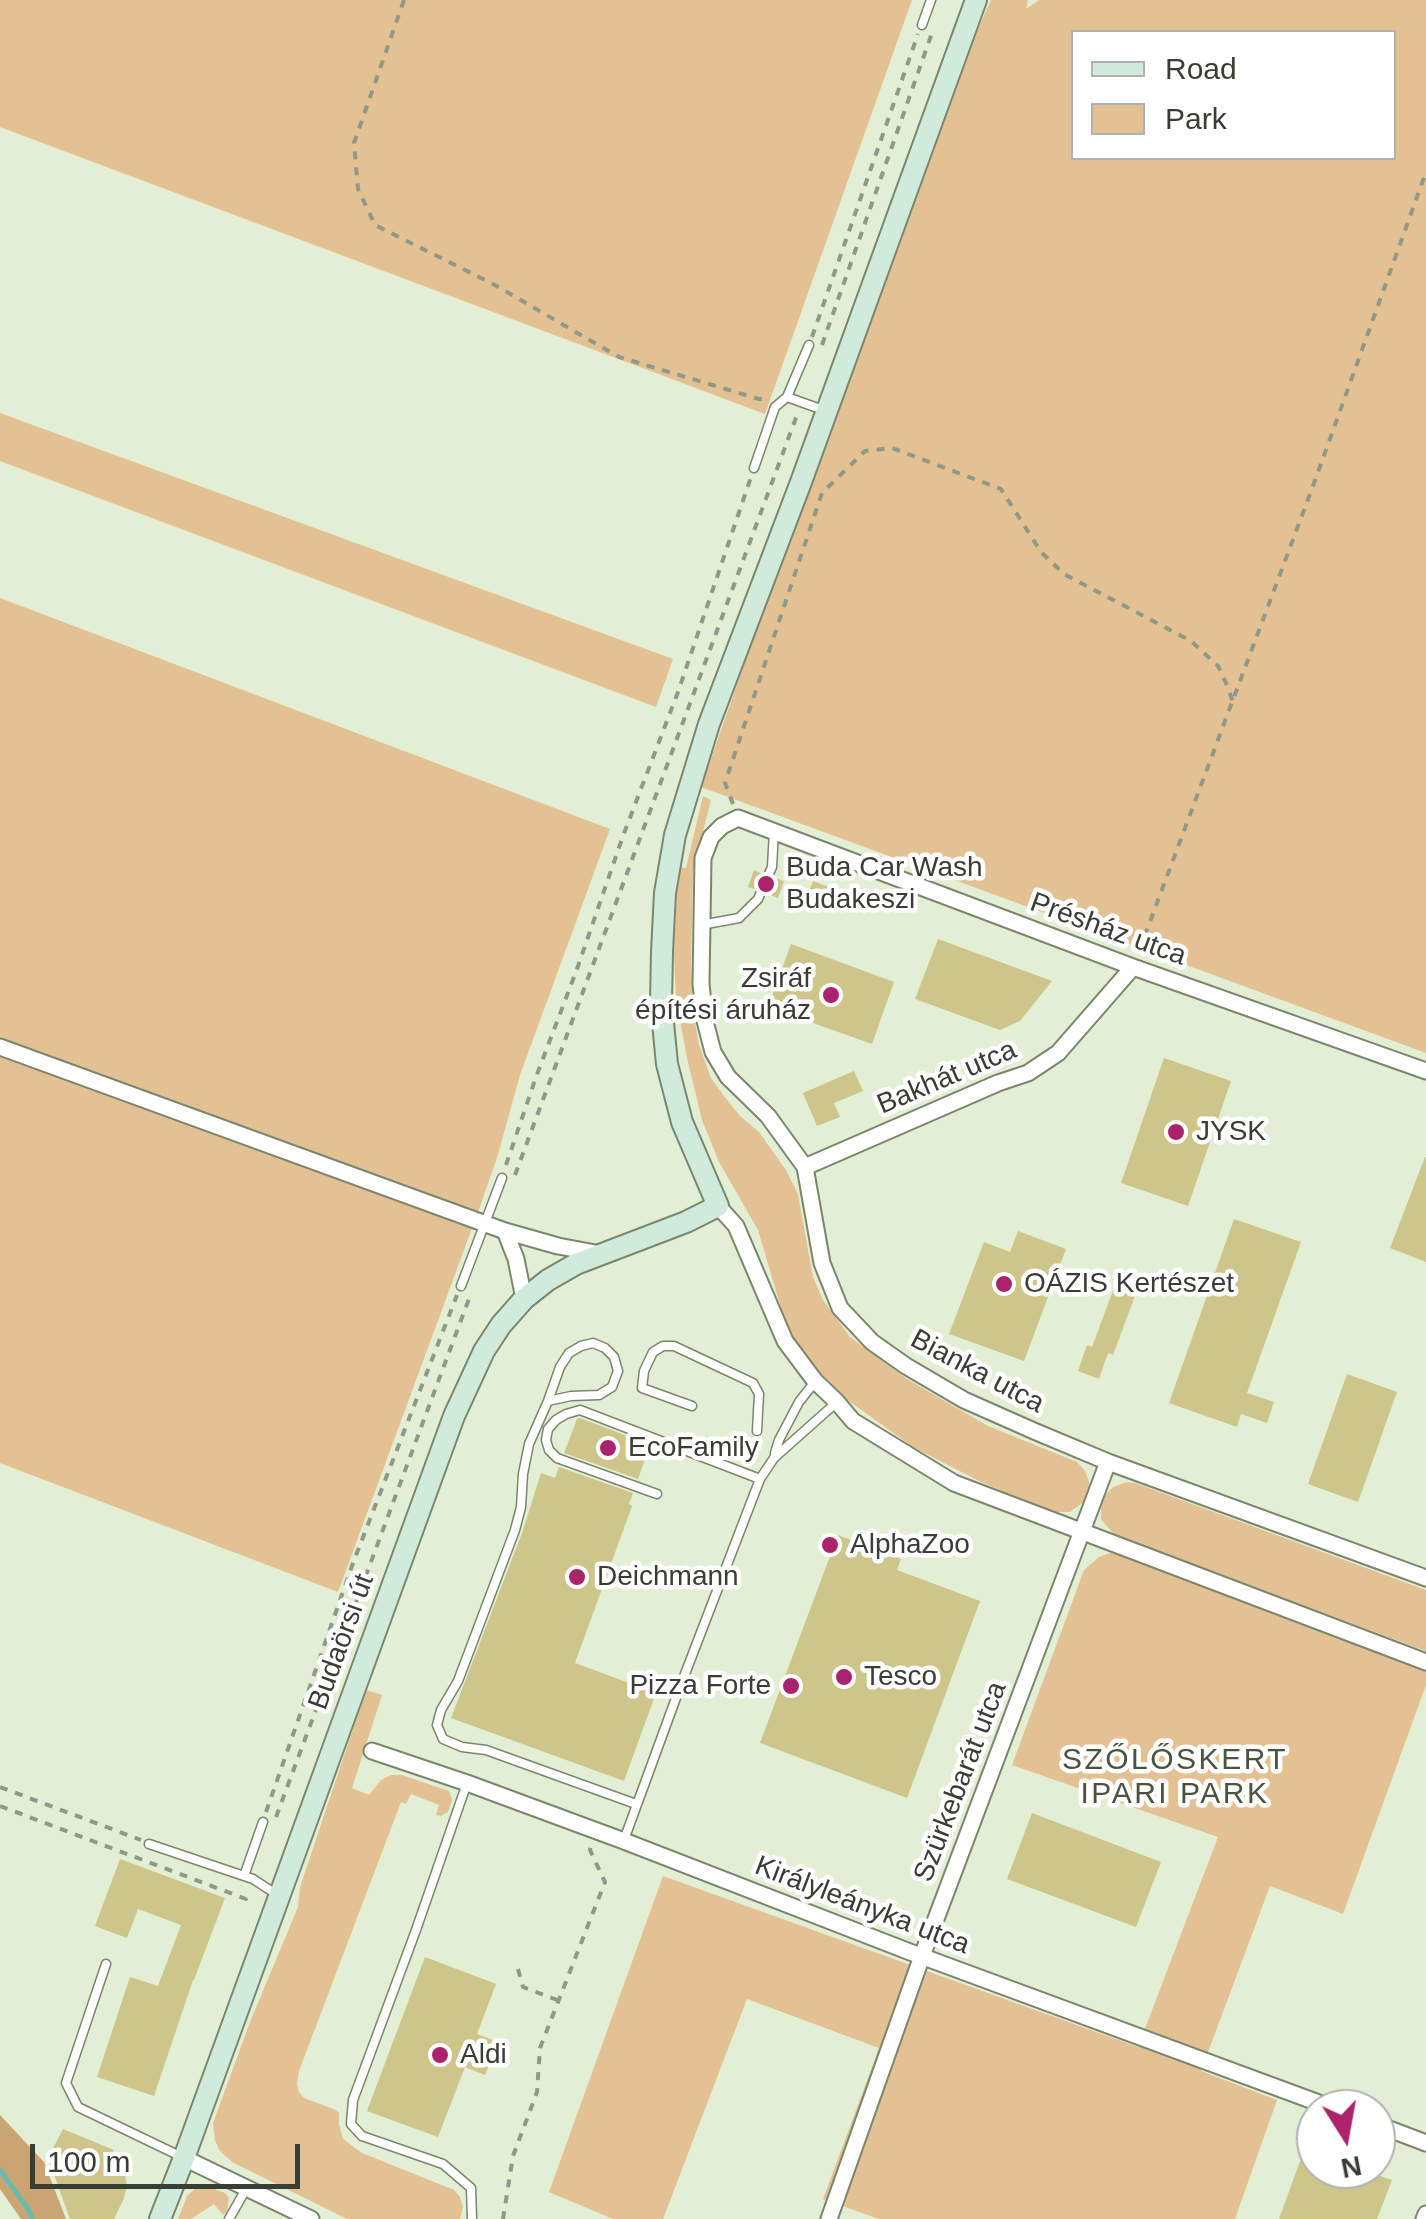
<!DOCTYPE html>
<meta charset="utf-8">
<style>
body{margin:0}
#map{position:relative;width:1426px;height:2219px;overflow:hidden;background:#e2efd5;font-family:Arial,sans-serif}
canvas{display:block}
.legend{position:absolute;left:1071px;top:30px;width:325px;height:130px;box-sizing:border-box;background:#fff;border:2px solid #b0b2ae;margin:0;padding:12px 18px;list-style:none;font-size:30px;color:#393e34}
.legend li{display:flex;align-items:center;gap:20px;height:50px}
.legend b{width:50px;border:2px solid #b0b2ae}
.north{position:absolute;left:1296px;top:2089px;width:100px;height:100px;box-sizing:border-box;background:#fff;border:2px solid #b0b2ae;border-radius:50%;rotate:169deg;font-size:28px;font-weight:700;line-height:40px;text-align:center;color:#393e34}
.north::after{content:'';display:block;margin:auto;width:35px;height:45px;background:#ab246b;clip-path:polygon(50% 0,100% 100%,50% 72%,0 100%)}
.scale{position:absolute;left:30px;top:2144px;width:270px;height:45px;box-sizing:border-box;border:5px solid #393e34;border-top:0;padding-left:12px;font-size:30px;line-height:35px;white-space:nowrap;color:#393e34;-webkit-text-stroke:8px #fff;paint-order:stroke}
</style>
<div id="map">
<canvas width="1426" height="2219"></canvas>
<ul class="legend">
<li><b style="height:12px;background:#d0ebdb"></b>Road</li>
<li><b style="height:28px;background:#e3c192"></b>Park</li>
</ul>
<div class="north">N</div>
<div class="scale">100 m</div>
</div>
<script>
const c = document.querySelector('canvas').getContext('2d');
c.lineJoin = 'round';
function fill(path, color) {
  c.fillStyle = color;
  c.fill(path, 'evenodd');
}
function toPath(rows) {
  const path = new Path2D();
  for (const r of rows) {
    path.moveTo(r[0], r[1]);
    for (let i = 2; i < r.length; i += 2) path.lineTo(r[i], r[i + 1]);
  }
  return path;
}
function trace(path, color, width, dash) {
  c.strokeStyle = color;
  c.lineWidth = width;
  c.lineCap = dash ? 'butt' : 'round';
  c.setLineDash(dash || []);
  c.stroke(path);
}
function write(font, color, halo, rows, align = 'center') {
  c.font = font + ' Arial,sans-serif';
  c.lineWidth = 9;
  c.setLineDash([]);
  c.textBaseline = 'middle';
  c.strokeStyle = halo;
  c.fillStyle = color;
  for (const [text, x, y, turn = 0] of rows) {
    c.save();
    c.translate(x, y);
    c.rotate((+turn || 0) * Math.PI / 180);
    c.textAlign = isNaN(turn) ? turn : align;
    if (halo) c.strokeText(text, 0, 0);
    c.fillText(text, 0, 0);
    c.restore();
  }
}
const green = toPath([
 [0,0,912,0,765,414,0,127],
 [991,0,1028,0,1026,9,1039,0,1426,0,1426,1053,701,787,812,472,851,372,935,125],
 [1074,32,1394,32,1394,158,1074,158],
 [0,413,673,659,656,707,0,461],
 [0,598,610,829,520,1075,497,1158,478,1212,338,1592,0,1463],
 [703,796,711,800,693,871,691,964,693,1010,699,1045,711,1078,724,1096,740,1116,759,1132,786,1170,798,1194,813,1277,823,1300,850,1337,907,1379,988,1426,1077,1462,1085,1471,1089,1482,1089,1491,1085,1501,1070,1512,1050,1512,977,1480,913,1447,839,1394,810,1364,796,1345,783,1315,758,1230,719,1162,702,1120,687,1058,676,998,674,955,678,867,686,868],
 [1127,1482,1135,1483,1426,1590,1426,1651,1115,1536,1101,1519,1101,1505,1103,1498,1113,1487],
 [1110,1553,1123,1555,1426,1670,1426,1685,1343,1914,1270,1886,1201,2071,1277,2100,1235,2219,879,2219,823,2199,879,2048,747,1999,663,2219,613,2219,549,2192,663,1876,1138,2047,1218,1837,1012,1765,1084,1570,1099,1557],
 [366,1690,382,1695,352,1788,369,1795,381,1780,391,1775,402,1775,449,1791,452,1800,448,1812,441,1816,436,1815,439,1805,411,1794,406,1804,401,1802,299,2071,297,2084,299,2092,304,2098,336,2110,339,2113,339,2124,343,2139,362,2153,454,2190,460,2197,463,2207,460,2219,347,2219,232,2162,219,2150,215,2140,213,2123,250,2022,298,1907,300,1887],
 [207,2186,225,2193,229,2198,227,2211,223,2215,214,2204,191,2219,178,2219,187,2196,195,2189]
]);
const forest = toPath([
 [0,2115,44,2162,66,2219,21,2219,0,2189]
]);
const stream = toPath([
 [0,2170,28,2209,32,2219]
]);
const building = toPath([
 [754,870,761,873,761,880,766,883,772,883,775,878,784,881,778,898,768,894,767,888,763,885,757,886,754,889,748,887],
 [813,881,834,889,828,905,807,898],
 [938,939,1052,981,1020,1021,1000,1030,915,999],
 [791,944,894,982,872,1044,768,1007],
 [1164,1058,1231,1081,1188,1206,1121,1183],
 [854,1071,863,1091,834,1103,840,1117,817,1126,803,1093],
 [1425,1157,1426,1157,1426,1262,1390,1248],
 [1234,1219,1301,1242,1247,1393,1274,1402,1267,1423,1241,1414,1237,1427,1169,1403],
 [1018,1231,1066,1249,1024,1361,949,1334,984,1242,1010,1252],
 [1121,1269,1142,1277,1113,1355,1108,1353,1099,1379,1078,1371,1087,1345,1092,1347],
 [1347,1374,1397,1392,1358,1502,1308,1484],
 [580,1418,650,1445,638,1479,564,1453,577,1419],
 [559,1467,633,1493,629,1504,632,1506,575,1663,656,1693,624,1781,451,1718,522,1533,541,1473,555,1478],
 [838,1535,901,1559,897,1570,980,1601,907,1798,760,1743],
 [1032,1813,1161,1862,1136,1927,1007,1879],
 [120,1859,225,1898,194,1980,193,1980,154,2096,97,2077,130,1977,158,1986,181,1925,138,1909,127,1938,95,1926],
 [425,1957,496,1984,477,2034,498,2042,485,2075,465,2067,438,2137,367,2111],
 [63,2129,114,2150,109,2158,119,2166,125,2175,127,2185,124,2198,114,2219,70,2219,48,2158],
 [1304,2150,1316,2154,1316,2169,1360,2169,1392,2180,1377,2219,1279,2219]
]);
const path = toPath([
 [404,0,354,143,358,189,375,225,493,284,619,357,759,399,767,398],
 [812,337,918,34],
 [822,345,932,33],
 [733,804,725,783,822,493,865,451,892,448,1001,489,1041,552,1064,574,1191,641,1218,666,1226,683,1233,702],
 [1139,951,1313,486,1426,172],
 [506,1165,536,1077,577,969,623,836,678,692,751,477],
 [515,1175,797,415],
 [0,1787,141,1840],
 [0,1806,246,1899,249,1892],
 [266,1812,353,1563,457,1295],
 [276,1817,470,1296],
 [518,1969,523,1987,557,2000],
 [503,2219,513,2156,537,2092,540,2048,605,1882,590,1850,591,1844]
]);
const lane = toPath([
 [922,25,931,0],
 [787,397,826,411],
 [754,468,775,407,787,397,809,345],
 [768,876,772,867,774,831],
 [701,925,739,918,758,899,761,892],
 [461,1286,502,1178],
 [548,1401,560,1367,569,1353,581,1346,593,1343,605,1348,614,1357,618,1371,612,1387,599,1395,571,1396,548,1401,529,1444,523,1474,521,1507,515,1530,458,1681,441,1710,437,1725,443,1739,462,1747,486,1750,636,1804],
 [692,1406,642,1388,644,1371,653,1352,663,1346,674,1346,753,1383,759,1394,757,1431],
 [775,1453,779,1440,799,1402,814,1383],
 [657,1494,557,1458,549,1450,546,1440,548,1429,556,1420,566,1414,580,1410,760,1479],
 [467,1783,416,1930,353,2100,351,2124,362,2136,443,2164,471,2188,472,2219],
 [624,1840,680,1687,760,1479,774,1458,837,1402],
 [149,1844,253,1879,279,1896],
 [244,1876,263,1822],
 [106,1964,66,2083,78,2107,180,2156],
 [229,2219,246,2189]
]);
const street = toPath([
 [0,1047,505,1231,558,1246,601,1254],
 [1426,1071,1133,967,738,818,722,826,711,837,703,858,701,984,705,1021,713,1052,728,1077,768,1116,805,1167,822,1263,840,1308,857,1326,872,1342,906,1366,964,1400,1034,1431,1108,1462,1426,1578],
 [805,1167,998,1083,1028,1073,1058,1053,1133,967],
 [718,1206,736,1226,785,1341,815,1381,837,1402,853,1421,954,1483,1426,1662],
 [505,1231,516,1259,524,1299],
 [372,1751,467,1783,624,1841,910,1952,1335,2109],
 [1376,2124,1426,2143],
 [184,2158,311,2219],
 [829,2219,922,1956,1108,1462],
 [1424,2219,1426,2214]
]);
const secondary = toPath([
 [160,2219,184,2158,454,1416,484,1351,501,1325,524,1299,548,1280,576,1264,686,1222,718,1206,682,1122,667,1064,661,1002,662,952,665,893,675,835,709,724,801,482,976,0]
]);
const markers = [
 [766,884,10,"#ab246b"],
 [831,995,10,"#ab246b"],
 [1176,1132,10,"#ab246b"],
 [1004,1284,10,"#ab246b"],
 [608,1448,10,"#ab246b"],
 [830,1545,10,"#ab246b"],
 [577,1577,10,"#ab246b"],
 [844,1677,10,"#ab246b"],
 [791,1686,10,"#ab246b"],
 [440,2055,10,"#ab246b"]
];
const poiNames = [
 ["Buda Car Wash",786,868],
 ["Budakeszi",786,900],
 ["Zsiráf",811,979,"right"],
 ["építési áruház",811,1011,"right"],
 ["JYSK",1196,1132],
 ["OÁZIS Kertészet",1024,1284],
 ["EcoFamily",628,1448],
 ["AlphaZoo",850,1545],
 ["Deichmann",597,1577],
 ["Tesco",864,1677],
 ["Pizza Forte",771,1686,"right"],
 ["Aldi",460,2055]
];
const streetNames = [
 ["Présház utca",1108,930,20],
 ["Bakhát utca",947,1078,-23],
 ["Bianka utca",977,1372,28],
 ["Budaörsi út",342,1642,-70],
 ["Szürkebarát utca",961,1782,-69],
 ["Királyleányka utca",862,1906,21]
];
const neighbourhoodNames = [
 ["SZŐLŐSKERT",1175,1761],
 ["IPARI PARK",1175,1795]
];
fill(green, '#e3c192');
fill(forest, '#caa573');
trace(stream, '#6bb8ac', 5);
fill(building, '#cdc589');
trace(lane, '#7a866e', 11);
trace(street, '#7a866e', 19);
trace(secondary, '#7a866e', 24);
trace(path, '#909987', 4, [8, 8]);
trace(lane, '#fff', 8);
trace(street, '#fff', 15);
trace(secondary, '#d0ebdb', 20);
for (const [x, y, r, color] of markers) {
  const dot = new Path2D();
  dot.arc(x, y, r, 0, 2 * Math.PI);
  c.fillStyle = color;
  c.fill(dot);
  trace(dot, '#fff', 4);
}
write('28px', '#393e34', '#fff', poiNames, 'left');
write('28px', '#393e34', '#fff', streetNames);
c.letterSpacing = '2.5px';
write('30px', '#49533d', '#fff', neighbourhoodNames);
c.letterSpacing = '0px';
</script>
